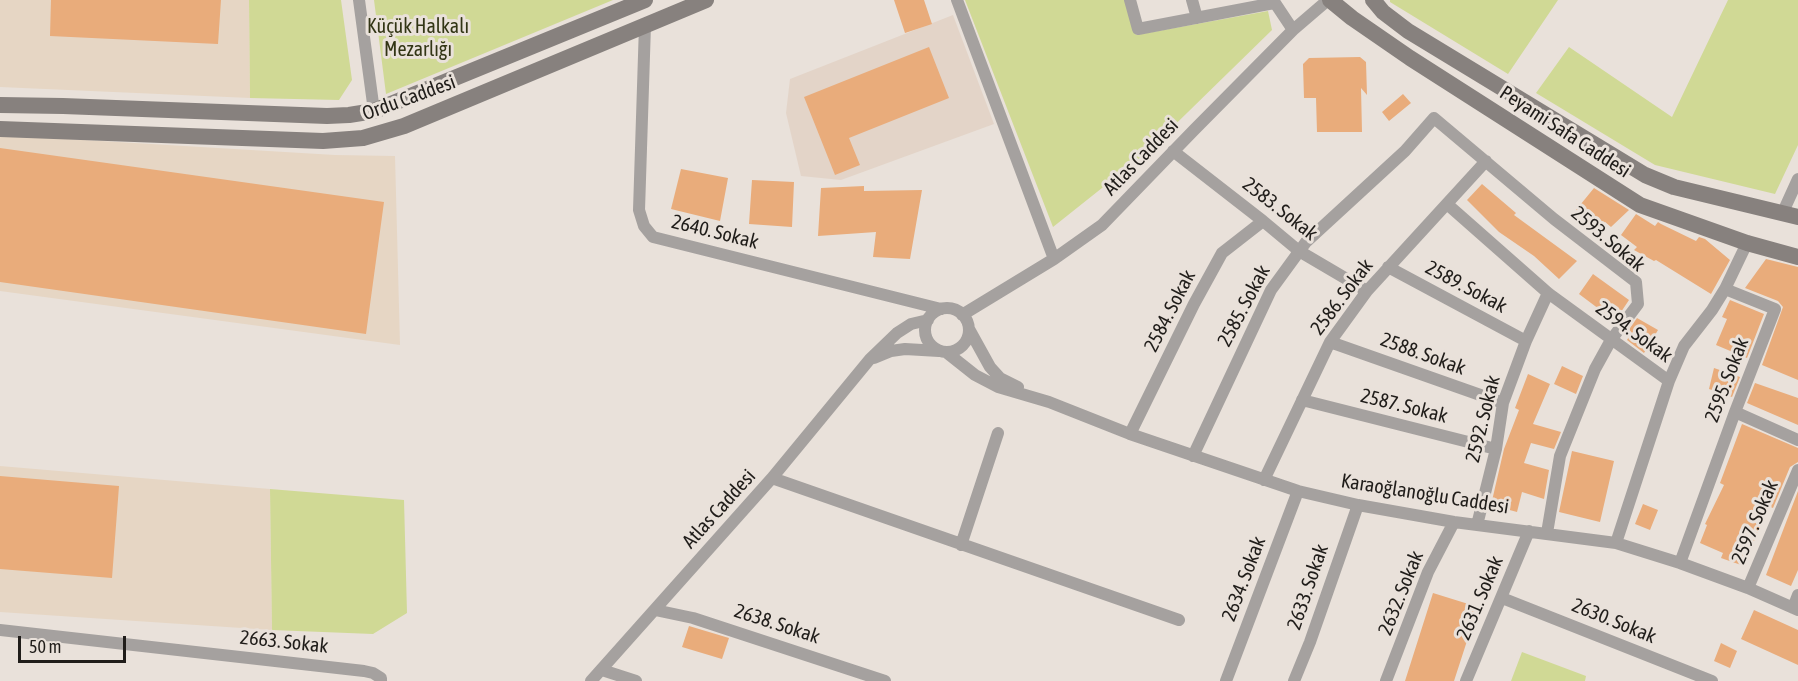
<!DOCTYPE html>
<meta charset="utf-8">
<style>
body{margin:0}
#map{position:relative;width:1798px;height:681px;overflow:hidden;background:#e9e1da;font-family:"Asap Condensed",sans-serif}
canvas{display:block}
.scale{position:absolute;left:18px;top:636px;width:108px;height:27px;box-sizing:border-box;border:3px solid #201d1a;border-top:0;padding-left:8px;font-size:18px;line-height:21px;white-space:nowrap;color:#201d1a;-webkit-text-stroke:4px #e9e1da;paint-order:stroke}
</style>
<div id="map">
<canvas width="1798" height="681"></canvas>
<div class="scale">50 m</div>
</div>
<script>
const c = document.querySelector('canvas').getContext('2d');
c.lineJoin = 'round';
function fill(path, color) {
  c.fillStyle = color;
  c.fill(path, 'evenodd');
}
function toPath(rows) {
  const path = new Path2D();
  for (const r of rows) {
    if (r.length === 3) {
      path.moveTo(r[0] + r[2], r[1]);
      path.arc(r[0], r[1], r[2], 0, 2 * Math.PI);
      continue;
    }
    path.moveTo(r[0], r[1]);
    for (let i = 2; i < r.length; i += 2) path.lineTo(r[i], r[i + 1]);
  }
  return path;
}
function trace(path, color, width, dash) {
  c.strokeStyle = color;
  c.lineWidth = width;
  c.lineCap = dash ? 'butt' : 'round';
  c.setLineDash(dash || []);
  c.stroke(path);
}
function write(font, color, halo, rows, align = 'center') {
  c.font = font + ' "Asap Condensed",sans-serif';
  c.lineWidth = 6;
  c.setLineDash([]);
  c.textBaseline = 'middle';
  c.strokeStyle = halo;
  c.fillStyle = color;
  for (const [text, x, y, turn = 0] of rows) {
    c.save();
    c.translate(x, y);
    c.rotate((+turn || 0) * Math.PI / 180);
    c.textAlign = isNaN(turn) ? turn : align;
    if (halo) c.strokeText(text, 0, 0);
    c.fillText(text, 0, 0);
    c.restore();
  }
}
const industrial = toPath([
 [0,0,249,0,250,98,0,87],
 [0,135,335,155,395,156,400,345,0,291],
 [0,466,270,489,272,630,0,612]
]);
const built = toPath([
 [953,15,994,124,841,180,801,176,786,113,790,79]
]);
const green = toPath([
 [249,0,341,0,352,80,339,100,250,98],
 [374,0,613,0,386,94],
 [965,0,1126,0,1136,35,1268,11,1272,30,1146,153,1053,227],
 [1390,0,1558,0,1508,74,1390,2],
 [1728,0,1798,0,1798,145,1775,194,1655,165,1536,93,1569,47,1672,117],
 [270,489,404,500,407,613,373,634,272,630],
 [1522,652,1586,676,1585,681,1511,681]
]);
const building = toPath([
 [51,0,221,0,218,44,50,36],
 [894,0,924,0,932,24,905,33],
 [929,47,949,98,849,138,860,165,835,175,804,97],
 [1360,57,1366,62,1367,95,1361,88,1362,132,1317,132,1316,98,1304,98,1303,64,1309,58],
 [1403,94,1411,103,1389,121,1382,112],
 [0,148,384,202,366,334,0,282],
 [681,169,728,178,720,221,671,209],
 [752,180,794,182,792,227,749,224],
 [1482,184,1516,213,1514,215,1577,261,1559,279,1534,256,1499,232,1467,200],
 [864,186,864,191,922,190,910,259,873,257,876,232,818,236,821,188],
 [1594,188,1629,210,1611,227,1605,222,1601,228,1576,210],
 [1636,214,1655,226,1658,222,1661,224,1696,241,1699,237,1705,239,1730,260,1711,294,1656,260,1654,261,1634,250,1637,247,1621,235],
 [1766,259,1798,267,1798,380,1762,365,1783,307,1778,301,1745,288],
 [1593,274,1629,300,1615,321,1579,294],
 [1730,300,1764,314,1747,358,1716,345,1727,319,1722,317],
 [1637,318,1658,330,1644,353,1627,340,1631,333,1628,331],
 [1562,366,1583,376,1576,394,1554,384],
 [1714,368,1740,377,1732,397,1709,389],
 [1528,374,1550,384,1533,424,1561,432,1554,449,1531,443,1524,463,1549,470,1544,499,1522,492,1517,512,1491,505,1504,449,1519,410,1515,408],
 [1755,383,1798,398,1798,425,1747,403],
 [1742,424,1798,448,1798,462,1790,467,1773,508,1768,506,1744,566,1721,558,1723,553,1700,543,1707,525,1705,524,1724,485,1720,483],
 [1572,451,1614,461,1600,522,1559,512],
 [0,476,119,486,112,578,0,569],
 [1798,491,1798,570,1791,586,1766,575],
 [1643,504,1658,510,1650,530,1635,524],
 [1433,593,1478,607,1454,681,1405,681],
 [1754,610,1798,630,1798,665,1741,639],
 [689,626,729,638,722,659,682,647],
 [1721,643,1737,651,1730,668,1714,661]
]);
const minor = toPath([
 [359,0,374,111],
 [957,0,1054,259],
 [1130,0,1138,29,1274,3],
 [1192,0,1197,18],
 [1273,0,1293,30],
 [645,25,639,210,644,226,653,237,941,309],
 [1173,151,1263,221,1299,251,1367,291],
 [1447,204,1548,293,1669,381,1616,543],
 [1783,212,1798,179],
 [1388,267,1526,341],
 [947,330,22],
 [962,315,1054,259,1102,225,1194,130,1293,30,1328,0],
 [969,329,990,367,1000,378,1018,387],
 [1330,342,1503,403],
 [946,352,975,375,998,387,1049,402,1130,434,1298,491,1358,505,1454,522,1616,543,1680,563,1748,588,1798,610],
 [874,358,891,351,905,349,939,351],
 [1669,381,1684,346,1712,310,1725,289],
 [1302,400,1496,449],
 [1735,412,1798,440],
 [1130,434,1194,304,1222,253,1263,221],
 [1193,456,1271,290,1306,242,1405,151,1434,118,1554,219,1636,282,1638,304,1611,340,1595,369,1560,456,1547,533],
 [772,478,1179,620],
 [1264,480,1330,342,1367,291,1486,161],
 [1477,525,1496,449,1503,403,1526,341,1548,293],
 [961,545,998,433],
 [1680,563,1735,412,1775,309,1725,289,1747,243],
 [1748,588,1798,470],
 [1502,598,1712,681],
 [1793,608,1798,595],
 [655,610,693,618,885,681],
 [0,630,364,671,373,673,381,678,381,681],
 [602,670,636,681],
 [591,681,772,478,870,359,897,333,911,324,928,320],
 [1226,681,1298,491],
 [1294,681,1310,642,1358,505],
 [1386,681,1428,572,1454,522],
 [1466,681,1529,531]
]);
const secondary = toPath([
 [1330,0,1352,18,1410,58,1640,205,1747,243,1798,257],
 [1373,0,1383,12,1408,31,1645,175,1674,187,1798,217],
 [0,105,63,106,327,116,349,115,374,111,645,0],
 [0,129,323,141,363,138,404,126,706,0]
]);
const parkNames = [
 ["Küçük Halkalı",418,27],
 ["Mezarlığı",418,50]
];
const streetNames = [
 ["Ordu Caddesi",409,98,-20],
 ["Peyami Safa Caddesi",1565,132,33],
 ["Atlas Caddesi",1141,157,-46],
 ["2583. Sokak",1280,209,38],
 ["2640. Sokak",715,232,14],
 ["2593. Sokak",1608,239,40],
 ["2589. Sokak",1466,287,28],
 ["2586. Sokak",1342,297,-53],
 ["2585. Sokak",1244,306,-62],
 ["2584. Sokak",1170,311,-63],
 ["2594. Sokak",1634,332,36],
 ["2588. Sokak",1423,354,20],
 ["2595. Sokak",1727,380,-69],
 ["2587. Sokak",1404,406,14],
 ["2592. Sokak",1483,419,-76],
 ["Karaoğlanoğlu Caddesi",1425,494,9],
 ["Atlas Caddesi",719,509,-48],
 ["2597. Sokak",1755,522,-67],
 ["2634. Sokak",1244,579,-69],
 ["2633. Sokak",1308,587,-71],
 ["2632. Sokak",1401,593,-68],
 ["2631. Sokak",1480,598,-67],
 ["2630. Sokak",1614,621,22],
 ["2638. Sokak",777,624,18],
 ["2663. Sokak",284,642,6]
];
fill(industrial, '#e6d6c4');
fill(built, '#e3d4c8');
fill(green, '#d0d995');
fill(building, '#e9ac7b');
trace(minor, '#a5a19f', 12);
trace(secondary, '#87817e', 16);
write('20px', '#323515', '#e9e1da', parkNames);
write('20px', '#201d1a', '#e9e1da', streetNames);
</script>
